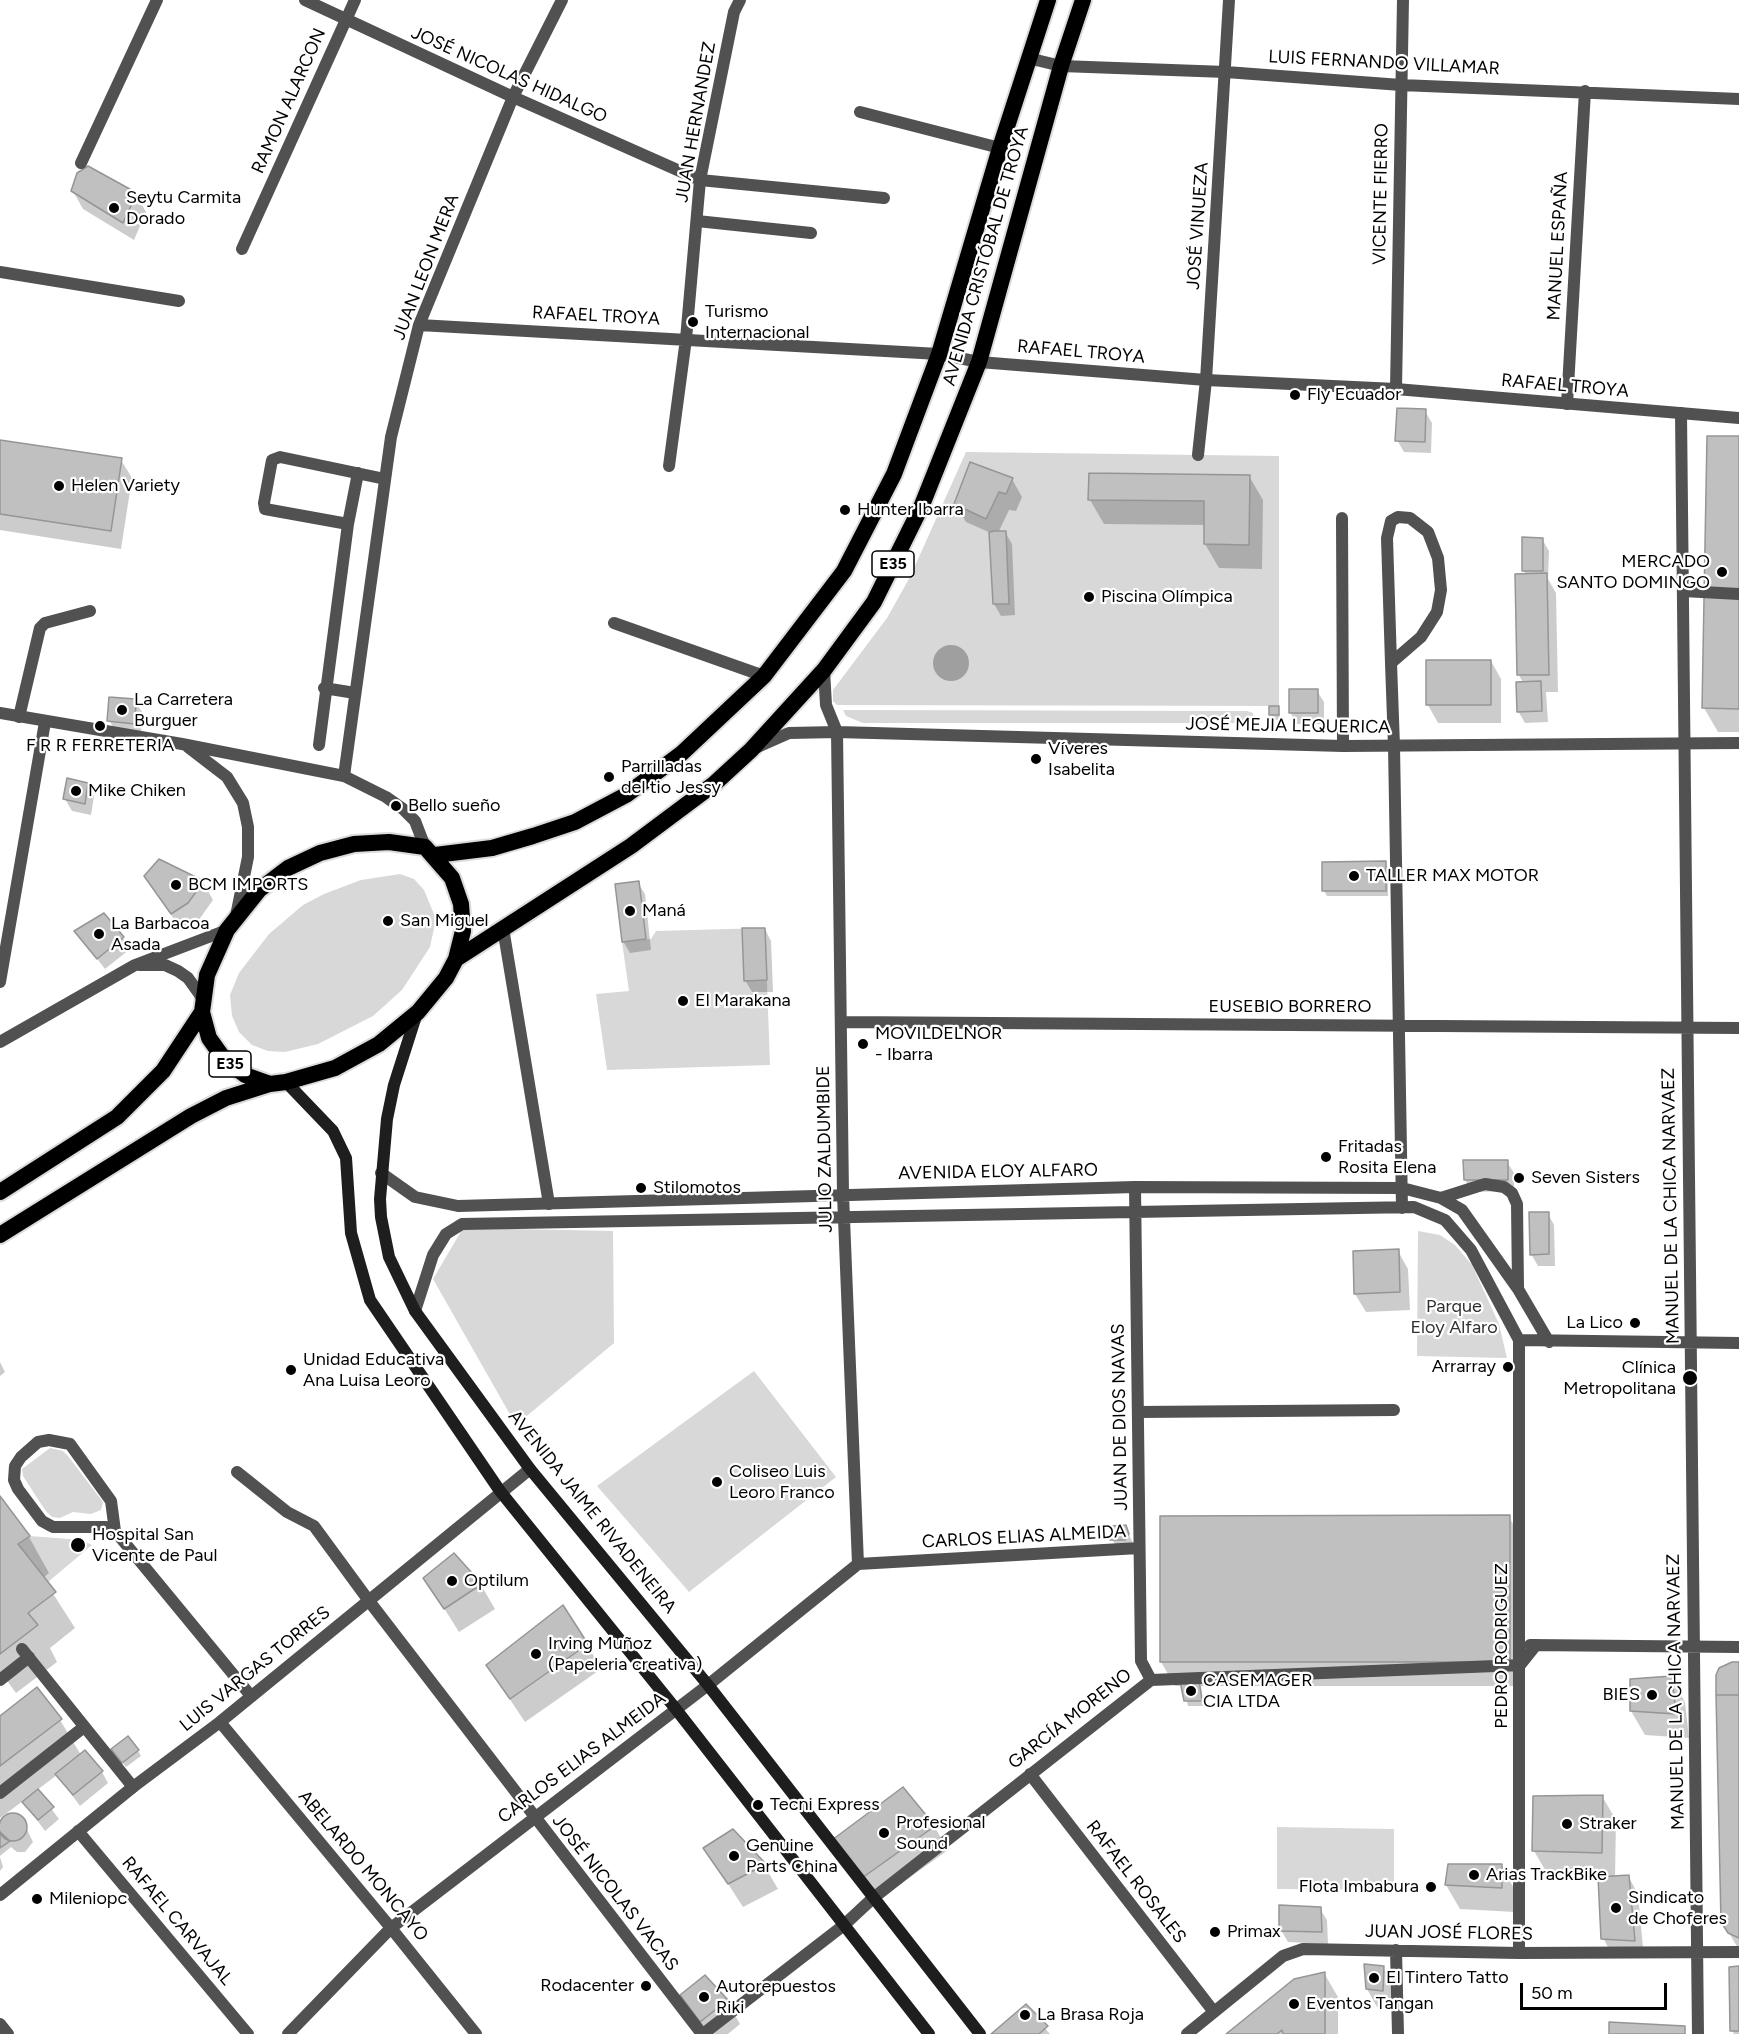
<!DOCTYPE html>
<meta charset="utf-8">
<style>
body{margin:0}
#map{position:relative;width:1739px;height:2034px;overflow:hidden;background:#fff;font-family:Figtree,sans-serif}
canvas{display:block}
.scale{position:absolute;left:1520px;top:1983px;width:147px;height:27px;box-sizing:border-box;border:3px solid #000;border-top:0;padding-left:8px;font-size:18px;line-height:21px;white-space:nowrap;color:#000;-webkit-text-stroke:4px #fff;paint-order:stroke}
</style>
<div id="map">
<canvas width="1739" height="2034"></canvas>
<div class="scale">50 m</div>
</div>
<script>
const c = document.querySelector('canvas').getContext('2d');
c.lineJoin = 'round';
function fill(path, color) {
  c.fillStyle = color;
  c.fill(path, 'evenodd');
}
function toPath(rows) {
  const path = new Path2D();
  for (const r of rows) {
    if (r.length === 3) {
      path.moveTo(r[0] + r[2], r[1]);
      path.arc(r[0], r[1], r[2], 0, 2 * Math.PI);
      continue;
    }
    path.moveTo(r[0], r[1]);
    for (let i = 2; i < r.length; i += 2) path.lineTo(r[i], r[i + 1]);
  }
  return path;
}
function trace(path, color, width, dash) {
  c.strokeStyle = color;
  c.lineWidth = width;
  c.lineCap = dash ? 'butt' : 'round';
  c.setLineDash(dash || []);
  c.stroke(path);
}
function write(font, color, halo, rows, align = 'center') {
  c.font = font + ' Figtree,sans-serif';
  c.lineWidth = 4.5;
  c.setLineDash([]);
  c.textBaseline = 'middle';
  c.strokeStyle = halo;
  c.fillStyle = color;
  for (const [text, x, y, turn = 0] of rows) {
    c.save();
    c.translate(x, y);
    c.rotate((+turn || 0) * Math.PI / 180);
    c.textAlign = isNaN(turn) ? turn : align;
    if (halo) c.strokeText(text, 0, 0);
    c.fillText(text, 0, 0);
    c.restore();
  }
}
const green = toPath([
 [966,452,1279,456,1279,706,837,705,833,701,833,690,887,618,910,577],
 [843,710,1247,711,1253,713,1255,719,1249,723,863,723,846,716],
 [400,874,414,879,424,890,436,919,430,947,402,990,373,1016,318,1044,285,1052,268,1051,252,1045,239,1032,232,1016,230,995,239,973,269,934,303,905,324,894,361,880],
 [765,928,770,1065,607,1070,596,994,629,991,622,942,651,939,656,931],
 [463,1228,613,1231,614,1343,516,1425,433,1279],
 [1418,1231,1440,1235,1455,1245,1472,1265,1499,1324,1507,1358,1417,1356],
 [754,1371,836,1477,689,1592,597,1486],
 [50,1448,63,1451,68,1456,103,1502,101,1510,91,1514,73,1512,60,1518,52,1517,45,1510,23,1476,22,1469],
 [30,1536,82,1540,92,1545,48,1582,18,1544],
 [1277,1827,1394,1829,1394,1890,1277,1889]
]);
const water = toPath([
 [951,663,18]
]);
const shadow = toPath([
 [73,191,136,194,146,212,134,240,83,209],
 [1425,411,1432,423,1431,453,1404,452,1397,440],
 [1739,438,1739,732,1718,732,1704,708],
 [0,442,121,460,132,478,121,549,0,530],
 [1090,475,1249,476,1263,500,1262,569,1219,568,1205,544,1205,525,1104,524,1090,500],
 [1012,479,1022,497,1016,511,1009,510,998,533,1005,532,1012,544,1015,615,1001,616,994,604,991,533,966,522,955,504],
 [1542,539,1549,551,1548,579,1556,593,1558,692,1546,692,1548,722,1525,723,1518,711,1523,683,1519,675,1526,575,1523,570],
 [1491,661,1501,679,1501,723,1438,723,1428,705],
 [1317,691,1324,702,1324,724,1297,724,1290,712],
 [135,701,142,712,141,735,116,732,109,720],
 [1278,708,1281,720,1274,720,1271,714],
 [87,784,94,796,91,815,72,811,65,799],
 [1323,863,1385,863,1388,868,1388,896,1327,896,1324,891],
 [145,876,203,882,213,900,198,921,182,931],
 [638,883,645,894,651,950,630,953,623,941],
 [765,929,771,941,773,992,752,992,745,980],
 [76,931,123,938,130,949,105,969],
 [1507,1162,1514,1173,1514,1191,1472,1192,1465,1180],
 [1548,1214,1554,1225,1555,1266,1538,1266,1531,1254],
 [1398,1251,1408,1269,1410,1310,1366,1312,1355,1294],
 [0,1362,5,1372,0,1376],
 [0,1500,29,1537,49,1573,43,1578,75,1628,50,1648,57,1662,16,1693,5,1678,0,1682],
 [1161,1517,1509,1517,1523,1541,1523,1686,1201,1686,1204,1706,1188,1706,1183,1686,1175,1686,1161,1662],
 [1125,1527,1135,1547,1119,1551,1112,1539],
 [454,1555,481,1585,495,1609,459,1632,425,1578],
 [587,1644,601,1669,525,1722,487,1665],
 [1739,1664,1739,1950,1722,1921],
 [1671,1677,1685,1702,1689,1738,1645,1735,1631,1711],
 [0,1718,60,1720,81,1755,102,1772,108,1783,80,1806,57,1775,37,1790,59,1819,45,1831,23,1801,0,1818],
 [138,1751,141,1756,126,1767,116,1754],
 [1602,1796,1616,1820,1615,1877,1628,1876,1638,1894,1644,1958,1613,1956,1603,1938,1599,1876,1548,1875,1534,1851],
 [15,1815,22,1819,33,1842,25,1852,17,1852,11,1847,0,1856,0,1834,4,1837,2,1823,7,1817],
 [934,1826,948,1850,877,1901,848,1864],
 [733,1831,764,1865,778,1889,743,1907,705,1848],
 [0,1857,3,1867,0,1871],
 [1501,1866,1515,1890,1515,1912,1460,1909,1446,1885],
 [1320,1909,1327,1920,1328,1944,1288,1942,1281,1930],
 [1383,1968,1394,1986,1393,2009,1377,2007,1367,1989],
 [1739,1968,1739,2034,1734,2034,1732,2030],
 [1324,1973,1338,1997,1338,2034,1228,2034],
 [682,1996,726,2000,740,2024,728,2034,706,2034],
 [1026,2006,1050,2034,993,2034,992,2033]
]);
const building = toPath([
 [88,166,137,193,123,223,71,191,77,173,88,166],
 [1397,408,1426,409,1425,442,1395,441,1397,408],
 [1707,436,1739,436,1739,709,1702,708,1707,436],
 [0,440,122,458,111,531,0,514,0,440],
 [970,462,1013,478,1006,494,999,492,986,519,954,504,970,462],
 [1089,473,1250,475,1249,545,1204,544,1204,501,1088,500,1089,473],
 [995,531,1006,531,1009,604,993,604,989,532,995,531],
 [1522,537,1543,538,1543,571,1522,571,1522,537],
 [1547,573,1549,675,1517,675,1515,574,1547,573],
 [1426,660,1491,660,1491,705,1426,705,1426,660],
 [1541,681,1542,711,1517,712,1516,682,1541,681],
 [1289,689,1318,689,1318,713,1289,713,1289,689],
 [109,697,136,699,135,724,107,721,109,697],
 [1269,706,1279,706,1279,715,1269,715,1269,706],
 [67,778,88,783,85,804,63,799,67,778],
 [159,859,204,881,188,903,171,914,144,876,159,859],
 [1386,861,1386,891,1322,891,1322,862,1386,861],
 [639,881,646,939,622,942,615,884,639,881],
 [104,913,124,937,97,959,74,931,104,913],
 [742,928,765,928,767,980,744,981,742,928],
 [1463,1160,1508,1160,1508,1180,1464,1180,1463,1160],
 [1529,1212,1549,1212,1549,1254,1530,1255,1529,1212],
 [1399,1249,1400,1292,1354,1294,1353,1251,1399,1249],
 [0,1496,30,1536,18,1544,56,1592,28,1613,38,1625,0,1654,0,1496],
 [1510,1515,1510,1662,1160,1662,1160,1516,1510,1515],
 [1126,1525,1129,1534,1125,1540,1110,1540,1110,1526,1126,1525],
 [454,1553,482,1584,444,1609,423,1578,454,1553],
 [563,1605,588,1644,510,1699,486,1665,563,1605],
 [1732,1662,1739,1662,1739,1695,1716,1695,1716,1675,1719,1668,1732,1662],
 [1672,1676,1676,1714,1630,1711,1630,1679,1672,1676],
 [1199,1680,1202,1701,1184,1701,1180,1681,1199,1680],
 [37,1687,62,1719,0,1766,0,1716,37,1687],
 [1716,1695,1739,1695,1739,1938,1728,1933,1721,1922,1716,1695],
 [128,1736,139,1750,122,1763,111,1749,128,1736],
 [85,1750,103,1771,73,1795,55,1774,85,1750],
 [903,1787,935,1826,862,1878,832,1840,903,1787],
 [38,1789,54,1807,38,1820,22,1802,38,1789],
 [1603,1795,1602,1853,1532,1851,1533,1796,1603,1795],
 [13,1827,14],
 [733,1829,766,1864,728,1884,703,1848,733,1829],
 [0,1832,10,1841,0,1848,0,1832],
 [1448,1864,1502,1864,1502,1888,1445,1885,1448,1864],
 [1629,1875,1635,1941,1601,1939,1598,1877,1629,1875],
 [1279,1905,1321,1907,1322,1932,1279,1931,1279,1905],
 [1364,1964,1384,1966,1383,1991,1366,1989,1364,1964],
 [1739,1966,1739,2031,1730,2031,1729,1967,1739,1966],
 [1325,1972,1325,2034,1283,2034,1282,2030,1277,2034,1226,2034,1294,1979,1325,1972],
 [705,1975,728,2000,700,2022,680,1995,705,1975],
 [1026,2004,1048,2026,1039,2034,991,2034,1026,2004],
 [1609,2022,1685,2026,1685,2034,1609,2034,1609,2022]
]);
const service = toPath([
 [860,112,1000,148],
 [700,180,884,198],
 [697,221,811,233],
 [0,272,179,301],
 [1342,518,1343,746],
 [348,524,358,473],
 [1683,591,1739,594],
 [1391,663,1421,637,1437,612,1441,590,1438,558,1428,532,1410,518,1398,517,1391,521,1387,538,1391,663,1394,746],
 [324,688,355,693],
 [19,717,40,628,45,623,90,611],
 [319,745,348,524,265,509,264,503,272,460,280,457,385,479],
 [237,1472,287,1512,314,1526,369,1601],
 [115,1531,111,1501,70,1444,49,1440,38,1442,21,1457,15,1466,14,1480,18,1489,42,1521,53,1527,106,1527,115,1531,251,1696],
 [22,1649,133,1787],
 [0,1680,29,1657],
 [0,1793,84,1727]
]);
const pedestrian = toPath([
 [503,928,549,1204]
]);
const minor = toPath([
 [305,0,513,97,700,180],
 [1028,58,1061,66,1226,72,1401,85,1739,99],
 [81,163,157,0],
 [242,249,355,0],
 [419,325,939,354],
 [1396,389,1403,0],
 [1567,404,1585,91],
 [1681,413,1698,2034],
 [1198,455,1206,380,1229,0],
 [669,466,686,339,700,180,734,12,740,0],
 [614,623,764,676],
 [837,732,843,1194,858,1564],
 [1394,746,1402,1208],
 [344,776,391,437,419,325,513,97,562,0],
 [139,965,165,965,178,971,188,978,203,999],
 [0,982,45,722],
 [841,1022,1739,1028],
 [0,1042,135,965,227,930],
 [381,1173,415,1197,458,1206,1135,1187,1402,1188,1441,1198,1462,1210,1518,1289,1549,1342],
 [1135,1187,1141,1661,1151,1680],
 [1441,1198,1485,1184,1504,1187,1512,1193,1517,1204,1518,1287],
 [415,1311,433,1255,446,1234,462,1224,1414,1207,1445,1220,1471,1250,1519,1340,1519,1953],
 [1519,1340,1739,1343],
 [1138,1412,1394,1410],
 [369,1601,702,2034],
 [1530,1645,1739,1647],
 [220,1722,391,1928,476,2034],
 [1030,1774,1214,2012],
 [78,1831,248,2034],
 [0,1895,133,1787,220,1722,530,1469],
 [1396,1950,1398,2034],
 [0,2024,8,2034],
 [288,2034,391,1928,708,1685,858,1564,1139,1548],
 [703,2034,844,1925,872,1899,1151,1680,1520,1665,1536,1645],
 [1187,2034,1283,1956,1303,1949,1519,1953,1739,1952]
]);
const tertiary = toPath([
 [939,354,979,362,1206,380,1396,389,1739,418],
 [824,670,826,705,837,732,1343,746,1739,743],
 [0,713,182,744,344,776,386,797,403,809,415,821,425,847],
 [188,747,227,777,243,803,248,827,248,857,236,916],
 [755,748,789,733,837,732]
]);
const secondary = toPath([
 [417,1013,394,1085,387,1119,380,1199,381,1217,389,1257,415,1311,530,1469,708,1685,980,2034],
 [286,1082,333,1131,346,1158,351,1233,370,1300,500,1491,675,1708,929,2034]
]);
const trunk = toPath([
 [389,842,425,847,452,878,461,904,463,931,456,959,446,978,418,1012,379,1044,335,1068,286,1082,270,1084,245,1075,224,1059,209,1038,202,1012,207,975,227,930,259,890,288,868,320,853,354,844,389,842],
 [435,855,492,848,533,836,575,822,626,795,681,754,764,676,844,571,894,474,939,354,1000,148,1048,0],
 [456,959,631,846,714,784,751,750,824,670,874,602,922,505,979,362,1061,66,1083,0],
 [0,1192,117,1117,163,1071,202,1012],
 [0,1235,191,1116,226,1098,270,1084]
]);
const markers = [
 [114,208,6,"#000"],
 [693,322,6,"#000"],
 [1295,395,6,"#000"],
 [59,486,6,"#000"],
 [845,510,6,"#000"],
 [1722,572,6,"#000"],
 [1089,597,6,"#000"],
 [122,710,6,"#000"],
 [100,726,6,"#000"],
 [1036,759,6,"#000"],
 [609,777,6,"#000"],
 [76,791,6,"#000"],
 [396,806,6,"#000"],
 [1354,876,6,"#000"],
 [176,885,6,"#000"],
 [630,911,6,"#000"],
 [388,921,6,"#000"],
 [99,934,6,"#000"],
 [683,1001,6,"#000"],
 [863,1044,6,"#000"],
 [1326,1157,6,"#000"],
 [1519,1178,6,"#000"],
 [641,1188,6,"#000"],
 [1635,1323,6,"#000"],
 [1508,1367,6,"#000"],
 [291,1370,6,"#000"],
 [1690,1378,8,"#000"],
 [717,1482,6,"#000"],
 [78,1545,8,"#000"],
 [452,1581,6,"#000"],
 [536,1654,6,"#000"],
 [1191,1691,6,"#000"],
 [1652,1695,6,"#000"],
 [758,1805,6,"#000"],
 [1567,1824,6,"#000"],
 [884,1833,6,"#000"],
 [734,1856,6,"#000"],
 [1474,1875,6,"#000"],
 [1431,1887,6,"#000"],
 [37,1899,6,"#000"],
 [1616,1908,6,"#000"],
 [1215,1932,6,"#000"],
 [1374,1978,6,"#000"],
 [646,1986,6,"#000"],
 [704,1997,6,"#000"],
 [1294,2004,6,"#000"],
 [1025,2015,6,"#000"]
];
const shields = [
 [893,564,42],
 [230,1064,42]
];
const shieldNames = [
 ["E35",893,564],
 ["E35",230,1064]
];
const streetNames = [
 ["LUIS FERNANDO VILLAMAR",1384,63,3],
 ["JOSÉ NICOLAS HIDALGO",509,75,24],
 ["RAMON ALARCON",289,101,-66],
 ["JUAN HERNANDEZ",696,122,-80],
 ["VICENTE FIERRO",1381,194,-89],
 ["JOSÉ VINUEZA",1198,226,-86],
 ["MANUEL ESPAÑA",1558,246,-87],
 ["AVENIDA CRISTÓBAL DE TROYA",986,256,-74],
 ["JUAN LEON MERA",426,267,-69],
 ["RAFAEL TROYA",596,316,3],
 ["RAFAEL TROYA",1081,352,5],
 ["RAFAEL TROYA",1565,386,5],
 ["JOSÉ MEJIA LEQUERICA",1288,726,1],
 ["EUSEBIO BORRERO",1290,1007],
 ["JULIO ZALDUMBIDE",825,1149,-91],
 ["AVENIDA ELOY ALFARO",998,1172,-1],
 ["MANUEL DE LA CHICA NARVAEZ",1671,1206,-91],
 ["JUAN DE DIOS NAVAS",1120,1417,-91],
 ["AVENIDA JAIME RIVADENEIRA",592,1512,51],
 ["CARLOS ELIAS ALMEIDA",1024,1537,-3],
 ["PEDRO RODRIGUEZ",1502,1646,-90],
 ["LUIS VARGAS TORRES",255,1669,-39],
 ["MANUEL DE LA CHICA NARVAEZ",1676,1692,-91],
 ["GARCÍA MORENO",1070,1719,-38],
 ["CARLOS ELIAS ALMEIDA",582,1758,-37],
 ["ABELARDO MONCAYO",363,1866,50],
 ["RAFAEL ROSALES",1136,1882,52],
 ["JOSÉ NICOLAS VACAS",615,1893,52],
 ["RAFAEL CARVAJAL",177,1921,50],
 ["JUAN JOSÉ FLORES",1449,1933,1]
];
const poiNames = [
 ["Seytu Carmita",126,198],
 ["Dorado",126,219],
 ["Turismo",705,312],
 ["Internacional",705,333],
 ["Fly Ecuador",1307,395],
 ["Helen Variety",71,486],
 ["Hunter Ibarra",857,510],
 ["MERCADO",1710,562,"right"],
 ["SANTO DOMINGO",1710,583,"right"],
 ["Piscina Olímpica",1101,597],
 ["La Carretera",134,700],
 ["Burguer",134,721],
 ["F R R FERRETERIA",100,746,"center"],
 ["Víveres",1048,749],
 ["Isabelita",1048,770],
 ["Parrilladas",621,767],
 ["del tio Jessy",621,788],
 ["Mike Chiken",88,791],
 ["Bello sueño",408,806],
 ["TALLER MAX MOTOR",1366,876],
 ["BCM IMPORTS",188,885],
 ["Maná",642,911],
 ["San Miguel",400,921],
 ["La Barbacoa",111,924],
 ["Asada",111,945],
 ["El Marakana",695,1001],
 ["MOVILDELNOR",875,1034],
 ["- Ibarra",875,1055],
 ["Fritadas",1338,1147],
 ["Rosita Elena",1338,1168],
 ["Seven Sisters",1531,1178],
 ["Stilomotos",653,1188],
 ["La Lico",1623,1323,"right"],
 ["Unidad Educativa",303,1360],
 ["Ana Luisa Leoro",303,1381],
 ["Arrarray",1496,1367,"right"],
 ["Clínica",1676,1368,"right"],
 ["Metropolitana",1676,1389,"right"],
 ["Coliseo Luis",729,1472],
 ["Leoro Franco",729,1493],
 ["Hospital San",92,1535],
 ["Vicente de Paul",92,1556],
 ["Optilum",464,1581],
 ["Irving Muñoz",548,1644],
 ["(Papeleria creativa)",548,1665],
 ["CASEMAGER",1203,1681],
 ["CIA LTDA",1203,1702],
 ["BIES",1640,1695,"right"],
 ["Tecni Express",770,1805],
 ["Profesional",896,1823],
 ["Sound",896,1844],
 ["Straker",1579,1824],
 ["Genuine",746,1846],
 ["Parts China",746,1867],
 ["Arias TrackBike",1486,1875],
 ["Flota Imbabura",1419,1887,"right"],
 ["Sindicato",1628,1898],
 ["de Choferes",1628,1919],
 ["Mileniopc",49,1899],
 ["Primax",1227,1932],
 ["El Tintero Tatto",1386,1978],
 ["Rodacenter",634,1986,"right"],
 ["Autorepuestos",716,1987],
 ["Riki",716,2008],
 ["Eventos Tangan",1306,2004],
 ["La Brasa Roja",1037,2015]
];
const parkNames = [
 ["Parque",1454,1307],
 ["Eloy Alfaro",1454,1328]
];
fill(green, '#d8d8d8');
fill(water, '#9f9f9f');
fill(shadow, '#0003');
fill(building, '#c0c0c0');
trace(building, '#959595', 1.5);
trace(trunk, '#dbdbdb', 20);
trace(service, '#515151', 12);
trace(pedestrian, '#515151', 12);
trace(minor, '#515151', 12);
trace(tertiary, '#515151', 12);
trace(secondary, '#1e1e1e', 12);
trace(trunk, '#000', 16);
for (const [x, y, r, color] of markers) {
  const dot = new Path2D();
  dot.arc(x, y, r, 0, 2 * Math.PI);
  c.fillStyle = color;
  c.fill(dot);
  trace(dot, '#fff', 2);
}
for (const [x, y, w] of shields) {
  const box = new Path2D();
  box.roundRect(x - w / 2, y - 13, w, 26, 4.5);
  c.fillStyle = '#fff';
  c.fill(box);
  trace(box, '#000', 1.5);
}
write('bold 16px', '#000', null, shieldNames);
write('18px', '#000', '#fff', streetNames);
write('18px', '#000', '#fff', poiNames, 'left');
write('18px', '#2f2f2f', '#fff', parkNames);
</script>
